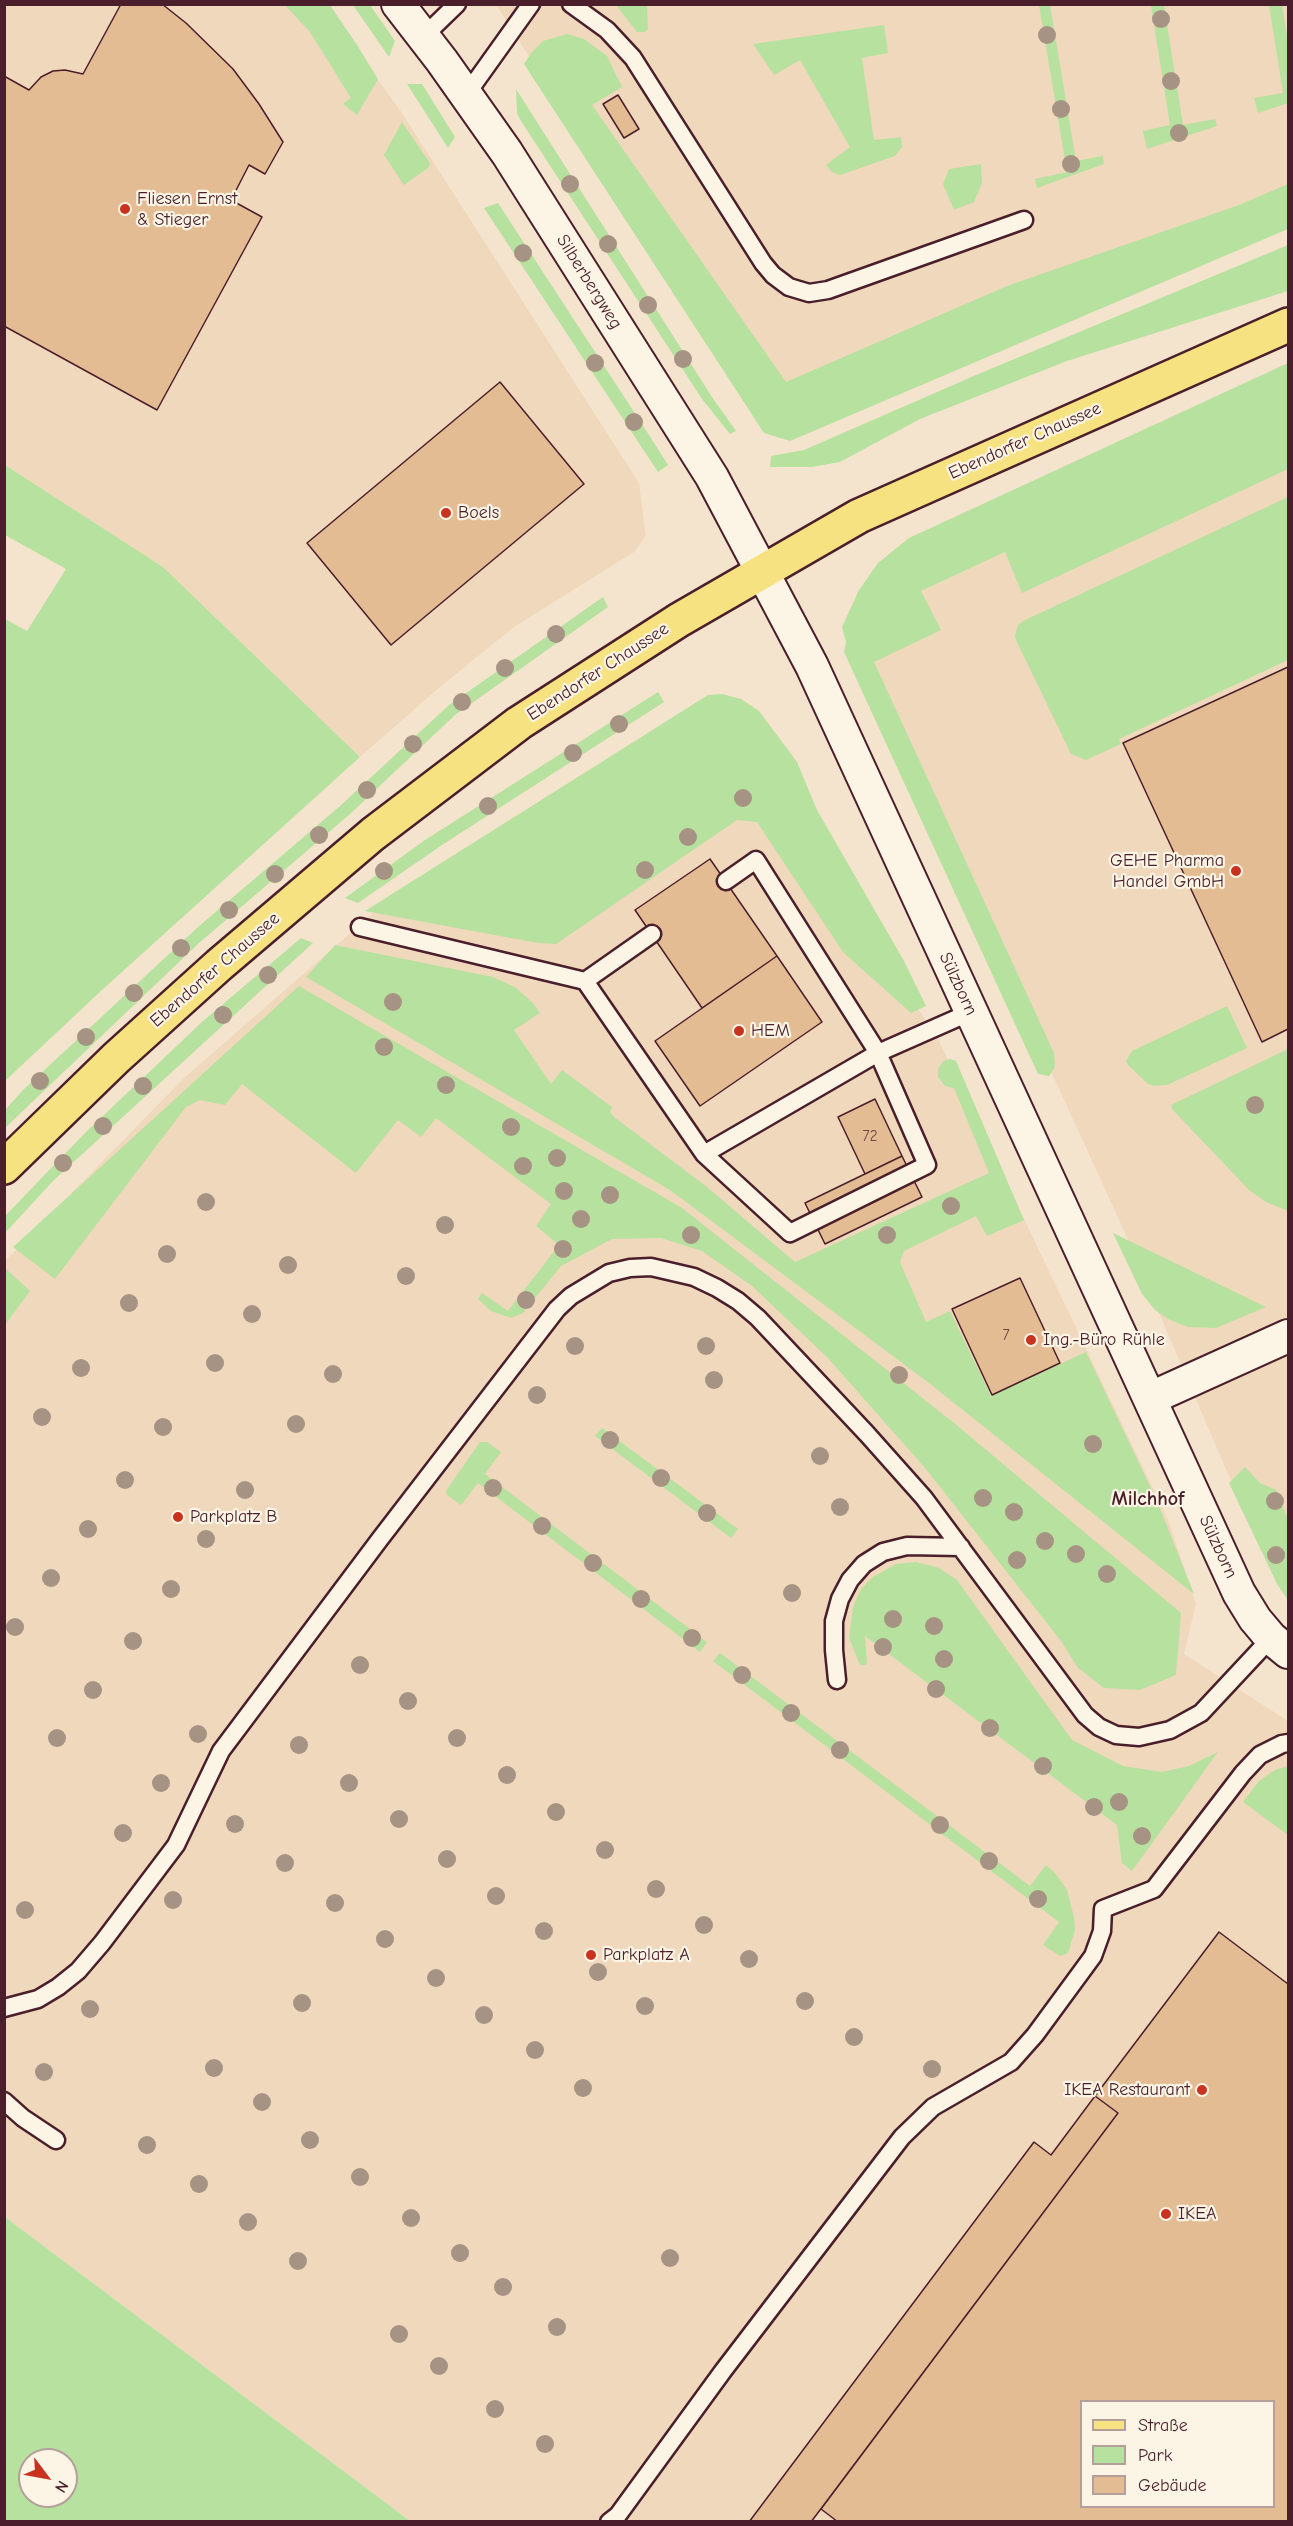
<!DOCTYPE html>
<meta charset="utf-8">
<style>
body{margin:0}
#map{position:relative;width:1293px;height:2526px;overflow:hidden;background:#f5e4cd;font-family:"Comic Neue",sans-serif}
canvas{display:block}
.frame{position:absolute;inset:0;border:6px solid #4a1f2b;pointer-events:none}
.legend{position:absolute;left:1080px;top:2400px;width:195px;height:108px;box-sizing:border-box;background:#fcf5e5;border:2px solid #b59f9b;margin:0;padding:8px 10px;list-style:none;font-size:18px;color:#4a1f2b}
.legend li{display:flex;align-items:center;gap:12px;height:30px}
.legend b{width:30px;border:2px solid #b59f9b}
.north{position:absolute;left:18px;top:2448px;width:60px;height:60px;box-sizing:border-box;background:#fcf5e5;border:2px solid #b59f9b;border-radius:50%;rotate:122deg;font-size:16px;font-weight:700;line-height:24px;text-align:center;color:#4a1f2b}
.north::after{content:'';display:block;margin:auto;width:21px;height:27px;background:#c8321e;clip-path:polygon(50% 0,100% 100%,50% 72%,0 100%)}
</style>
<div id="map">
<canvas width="1293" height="2526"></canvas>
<div class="frame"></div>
<ul class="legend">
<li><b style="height:8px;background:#f6e281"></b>Straße</li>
<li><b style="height:16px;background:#b7e19e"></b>Park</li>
<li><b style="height:16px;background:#e4bc94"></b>Gebäude</li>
</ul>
<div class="north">N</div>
</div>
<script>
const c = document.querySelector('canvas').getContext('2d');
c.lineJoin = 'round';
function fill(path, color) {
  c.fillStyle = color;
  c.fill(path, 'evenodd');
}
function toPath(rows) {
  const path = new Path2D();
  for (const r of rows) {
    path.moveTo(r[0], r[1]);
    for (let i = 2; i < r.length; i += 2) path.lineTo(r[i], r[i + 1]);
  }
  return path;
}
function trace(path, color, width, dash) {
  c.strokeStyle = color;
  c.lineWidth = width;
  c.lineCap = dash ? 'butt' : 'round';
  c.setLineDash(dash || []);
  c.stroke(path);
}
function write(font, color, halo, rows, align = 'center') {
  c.font = font + ' "Comic Neue",sans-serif';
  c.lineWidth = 4.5;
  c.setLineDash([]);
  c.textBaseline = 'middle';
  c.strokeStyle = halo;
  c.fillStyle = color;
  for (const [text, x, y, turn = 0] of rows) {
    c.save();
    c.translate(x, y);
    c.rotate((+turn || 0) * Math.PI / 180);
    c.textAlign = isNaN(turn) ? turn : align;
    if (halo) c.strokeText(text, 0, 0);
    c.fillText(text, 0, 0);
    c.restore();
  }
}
const built = toPath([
 [5,5,323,5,400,110,639,483,646,536,634,552,514,627,440,687,360,757,163,567,5,465],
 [496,5,1288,5,1288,224,759,416],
 [1288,420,1288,1584,1227,1472,1121,1224,863,662,859,620],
 [706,702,877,945,939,1041,1169,1522,1196,1604,1184,1654,1288,1721,1288,2521,410,2521,5,2217,5,1261,184,1078,379,908],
 [1082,2402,1274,2402,1274,2506,1082,2506]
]);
const green = toPath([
 [285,5,330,5,357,45,378,79,357,115,343,104,351,98,310,32],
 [353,5,370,5,395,41,389,57],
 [616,5,647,5,648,29,645,32,637,32],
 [1039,5,1050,5,1076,161,1103,156,1104,164,1037,188,1035,179,1067,172],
 [1151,5,1164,5,1183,125,1215,119,1217,126,1147,149,1143,131,1170,125],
 [1269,5,1282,5,1288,42,1288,103,1258,113,1254,98,1283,93],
 [884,25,888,53,862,58,874,140,901,137,902,147,895,156,840,175,832,172,826,165,850,147,800,60,774,75,753,44],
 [567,34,584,39,607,56,622,87,592,105,786,382,1007,286,1239,205,1288,184,1288,229,790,441,764,433,524,64,532,52,543,41],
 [407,84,422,84,455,137,448,148],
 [516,89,712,397,736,431,730,434,702,399,521,121,517,113],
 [402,122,430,163,428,168,404,185,384,155],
 [981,164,982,183,974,202,954,210,943,184,949,169],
 [498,203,651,438,668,465,658,472,484,208],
 [1288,245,1288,291,1067,361,920,419,840,462,812,467,770,467,771,456,804,450,976,375],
 [1288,363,1288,469,1022,593,1005,552,921,591,941,630,874,662,1054,1053,1055,1067,1049,1076,1038,1074,844,652,846,642,842,627,859,590,878,563,909,538],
 [5,465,163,567,360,757,102,990,5,1081,5,619,27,631,66,569,5,535],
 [1288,497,1288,660,1119,739,1121,744,1086,760,1071,754,1016,640,1015,636,1018,625,1023,621],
 [603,597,608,607,455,715,349,815,199,943,5,1128,5,1110,23,1090,198,927,340,806,449,705],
 [658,692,664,702,442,845,358,903,345,898,425,840],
 [722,694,741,699,759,711,797,762,817,810,904,961,926,1006,911,1013,843,952,757,822,737,820,556,944,538,943,365,911,708,695],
 [301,938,313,943,55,1179,5,1233,5,1216,85,1133,203,1021],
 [335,945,493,977,515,987,533,1003,540,1013,514,1030,551,1084,562,1070,612,1107,610,1112,614,1117,707,1187,795,1262,989,1173,954,1088,945,1086,938,1077,938,1069,943,1061,950,1059,956,1061,1024,1220,987,1236,976,1216,904,1251,900,1262,926,1322,950,1311,991,1396,1086,1352,1157,1501,1194,1594,929,1383,670,1190,306,977],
 [299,986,682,1208,954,1423,1181,1613,1176,1675,1140,1690,1104,1688,1078,1668,1061,1641,926,1469,827,1357,752,1286,702,1251,661,1238,612,1239,561,1266,523,1313,511,1318,491,1311,478,1299,482,1293,508,1311,559,1245,536,1226,551,1204,436,1118,421,1137,398,1120,356,1173,242,1084,225,1105,200,1100,186,1107,55,1279,13,1247],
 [1227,1006,1247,1048,1167,1085,1154,1086,1148,1084,1128,1065,1126,1061,1132,1051],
 [1288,1049,1288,1211,1266,1202,1249,1190,1172,1109,1171,1105],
 [1113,1233,1266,1307,1216,1328,1188,1327,1170,1320,1155,1310,1142,1294],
 [5,1268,30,1291,5,1325,4,1325],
 [602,1428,738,1529,731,1538,595,1436],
 [480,1442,487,1442,501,1452,485,1474,707,1642,700,1652,478,1483,461,1505,447,1495,446,1491],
 [1245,1467,1260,1483,1276,1490,1288,1519,1288,1600,1277,1584,1229,1483],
 [916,1562,939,1568,957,1580,1072,1740,1123,1766,1162,1772,1189,1766,1218,1752,1132,1871,1122,1863,1117,1825,865,1636,867,1663,866,1665,860,1665,849,1638,853,1607,861,1589,873,1577,896,1564],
 [720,1653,1030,1886,1046,1865,1055,1873,1067,1890,1074,1917,1075,1930,1068,1953,1060,1956,1043,1945,1059,1922,713,1661],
 [1288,1766,1288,1835,1243,1802,1259,1781,1275,1770],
 [5,2217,410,2521,5,2521],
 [30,2460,66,2460,66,2496,30,2496]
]);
const building = toPath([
 [121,4,162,4,186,23,233,69,259,104,283,142,265,174,249,165,231,200,262,217,157,410,4,326,4,76,29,90,41,77,53,71,65,70,83,74,121,4],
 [618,95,639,129,624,138,603,104,618,95],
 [500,382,584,484,391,645,307,543,500,382],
 [1288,667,1288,1029,1262,1042,1123,743,1288,667],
 [710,859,777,956,702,1008,635,910,710,859],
 [777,956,822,1022,700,1106,655,1041,777,956],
 [875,1099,902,1156,865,1174,838,1117,875,1099],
 [902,1156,922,1197,825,1244,805,1203,902,1156],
 [1020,1278,1060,1363,992,1395,952,1309,1020,1278],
 [1219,1932,1288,1984,1288,2522,838,2522,821,2509,1118,2113,1095,2096,1219,1932],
 [1082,2402,1274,2402,1274,2506,1082,2506,1082,2402],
 [1095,2096,1118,2113,811,2522,749,2522,1034,2142,1051,2155,1095,2096]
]);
const service = toPath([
 [571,4,607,30,633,58,763,263,773,275,789,287,809,293,828,290,1024,220],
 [423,37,457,4],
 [466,95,531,4],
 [360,927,585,981],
 [652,934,585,981,704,1154,790,1233,927,1165,878,1053,756,860,726,881],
 [704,1154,878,1053,971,1012],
 [837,1680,834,1650,834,1621,840,1599,850,1580,864,1564,883,1552,907,1546,961,1547],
 [4,2008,38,1999,58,1987,78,1971,102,1943,176,1845,221,1751,380,1539,557,1309,571,1296,609,1273,630,1268,651,1267,694,1277,717,1288,738,1301,758,1318,867,1434,924,1498,1085,1715,1099,1727,1116,1735,1139,1737,1170,1730,1201,1713,1271,1638],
 [4,2101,23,2118,56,2140],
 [609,2522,618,2515,723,2371,902,2137,933,2107,1011,2062,1035,2035,1093,1956,1102,1931,1103,1909,1154,1889,1243,1773,1260,1755,1282,1744,1288,1743]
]);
const minor = toPath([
 [398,4,442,61,507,153,712,477,812,666,1239,1593,1255,1619,1271,1638,1288,1652],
 [1151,1398,1288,1336]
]);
const primary = toPath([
 [4,1167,116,1058,219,965,373,834,519,723,679,620,859,516,1288,325]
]);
const trees = [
 [1161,19],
 [1047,35],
 [1171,81],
 [1061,109],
 [1179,133],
 [1071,164],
 [570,184],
 [608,244],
 [523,253],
 [648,305],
 [683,359],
 [595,363],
 [634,422],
 [556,634],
 [505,668],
 [462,702],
 [619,724],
 [413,744],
 [573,753],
 [367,790],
 [743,798],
 [488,806],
 [319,835],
 [688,837],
 [645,870],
 [384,871],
 [275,874],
 [229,910],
 [181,948],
 [268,975],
 [134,993],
 [393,1002],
 [223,1015],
 [86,1037],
 [384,1047],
 [40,1081],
 [446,1085],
 [143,1086],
 [1255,1105],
 [103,1126],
 [511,1127],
 [557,1158],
 [63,1163],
 [523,1166],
 [564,1191],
 [610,1195],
 [206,1202],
 [951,1206],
 [581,1219],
 [445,1225],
 [691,1235],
 [887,1235],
 [563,1249],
 [167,1254],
 [288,1265],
 [406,1276],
 [526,1300],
 [129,1303],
 [252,1314],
 [575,1346],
 [706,1346],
 [215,1363],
 [81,1368],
 [333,1374],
 [899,1375],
 [714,1380],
 [537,1395],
 [42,1417],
 [296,1424],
 [163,1427],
 [610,1440],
 [1093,1444],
 [820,1456],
 [661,1478],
 [125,1480],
 [493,1488],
 [245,1490],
 [983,1498],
 [1275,1501],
 [840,1507],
 [1014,1512],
 [707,1513],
 [542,1526],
 [88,1529],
 [206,1539],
 [1045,1541],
 [1076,1554],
 [1276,1555],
 [1017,1560],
 [593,1563],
 [1107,1574],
 [51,1578],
 [171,1589],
 [792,1593],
 [641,1599],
 [893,1619],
 [934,1626],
 [15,1627],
 [692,1638],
 [133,1641],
 [883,1647],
 [944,1659],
 [360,1665],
 [742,1675],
 [936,1689],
 [93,1690],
 [408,1701],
 [791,1713],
 [990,1728],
 [198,1734],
 [57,1738],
 [457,1738],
 [299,1745],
 [840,1750],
 [1043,1766],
 [507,1775],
 [161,1783],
 [349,1783],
 [1119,1802],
 [1094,1807],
 [556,1812],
 [399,1819],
 [235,1824],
 [940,1825],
 [123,1833],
 [1142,1836],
 [605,1850],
 [447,1859],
 [989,1861],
 [285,1863],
 [656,1889],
 [496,1896],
 [1038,1899],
 [173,1900],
 [335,1903],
 [25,1910],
 [704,1925],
 [544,1931],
 [385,1939],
 [749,1959],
 [598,1972],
 [436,1978],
 [805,2001],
 [302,2003],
 [645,2006],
 [90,2009],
 [484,2015],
 [854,2037],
 [535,2050],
 [214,2068],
 [932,2069],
 [44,2072],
 [583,2088],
 [262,2102],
 [310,2140],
 [147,2145],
 [360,2177],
 [199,2184],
 [411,2218],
 [248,2222],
 [460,2253],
 [670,2258],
 [298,2261],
 [503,2287],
 [557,2327],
 [399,2334],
 [439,2366],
 [495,2409],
 [545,2444]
];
const markers = [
 [125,209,6,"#c8321e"],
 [446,513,6,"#c8321e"],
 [1236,871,6,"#c8321e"],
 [739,1031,6,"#c8321e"],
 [1031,1340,6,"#c8321e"],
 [178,1517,6,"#c8321e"],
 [591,1955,6,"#c8321e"],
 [1202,2090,6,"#c8321e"],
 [1166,2214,6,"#c8321e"]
];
const numberNames = [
 ["72",870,1137],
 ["7",1006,1336]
];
const poiNames = [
 ["Fliesen Ernst",137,199],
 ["& Stieger",137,220],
 ["Boels",458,513],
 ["GEHE Pharma",1224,861,"right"],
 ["Handel GmbH",1224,882,"right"],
 ["HEM",751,1031],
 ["Ing.-Büro Rühle",1043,1340],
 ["Parkplatz B",190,1517],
 ["Parkplatz A",603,1955],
 ["IKEA Restaurant",1190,2090,"right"],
 ["IKEA",1178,2214]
];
const streetNames = [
 ["Silberbergweg",589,282,58],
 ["Ebendorfer Chaussee",1025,441,-24],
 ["Ebendorfer Chaussee",598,672,-33],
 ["Ebendorfer Chaussee",215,970,-41],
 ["Sülzborn",958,984,65],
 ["Sülzborn",1218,1547,65]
];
const neighbourhoodNames = [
 ["Milchhof",1148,1499]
];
fill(built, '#f0d8bc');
fill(green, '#b7e19e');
fill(building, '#e4bc94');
trace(building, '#4a1f2b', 1.5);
trace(service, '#4a1f2b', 21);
trace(minor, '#4a1f2b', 36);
trace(primary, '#4a1f2b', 38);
trace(service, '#fcf5e5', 16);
trace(minor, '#fcf5e5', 32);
trace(primary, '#f6e281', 33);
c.fillStyle = '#a69384';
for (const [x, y] of trees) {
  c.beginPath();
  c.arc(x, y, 9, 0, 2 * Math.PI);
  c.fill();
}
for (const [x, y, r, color] of markers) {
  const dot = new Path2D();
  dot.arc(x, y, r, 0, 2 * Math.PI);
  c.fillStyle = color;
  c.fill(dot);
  trace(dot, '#fcf5e5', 2);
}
write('15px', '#704645', null, numberNames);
write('18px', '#4a1f2b', '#fcf5e5', poiNames, 'left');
write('18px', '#4a1f2b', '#fcf5e5', streetNames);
write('bold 20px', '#4a1f2b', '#fcf5e5', neighbourhoodNames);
</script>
